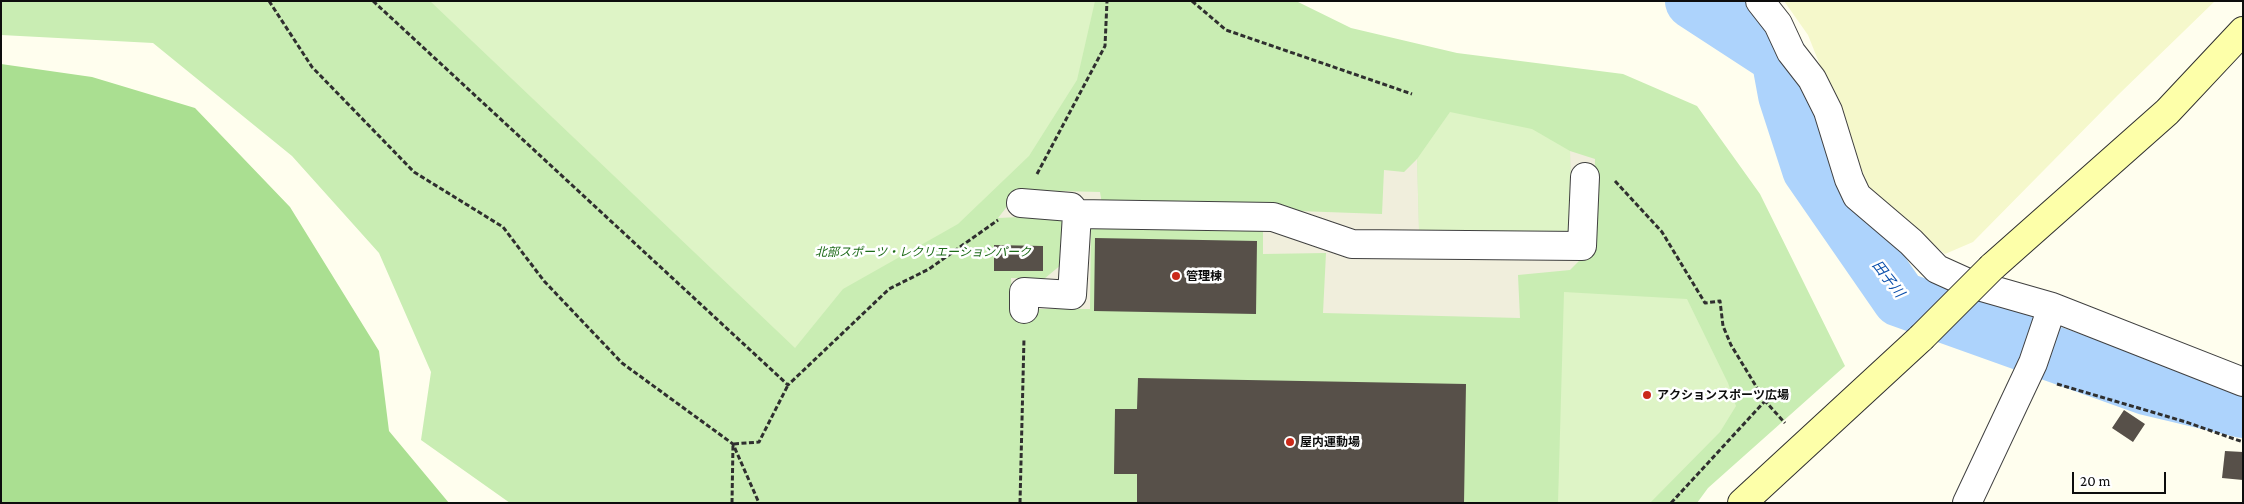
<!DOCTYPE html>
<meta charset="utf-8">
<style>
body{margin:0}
#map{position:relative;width:2244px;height:504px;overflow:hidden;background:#fffeee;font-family:"Crimson Pro",serif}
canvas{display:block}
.frame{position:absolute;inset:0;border:2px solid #0d0d0d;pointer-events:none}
.scale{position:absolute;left:2072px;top:472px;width:94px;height:22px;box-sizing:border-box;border:2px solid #0d0d0d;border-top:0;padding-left:6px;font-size:15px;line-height:18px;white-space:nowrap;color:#0d0d0d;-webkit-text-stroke:4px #fff;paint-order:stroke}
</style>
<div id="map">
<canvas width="2244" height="504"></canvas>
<div class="frame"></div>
<div class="scale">20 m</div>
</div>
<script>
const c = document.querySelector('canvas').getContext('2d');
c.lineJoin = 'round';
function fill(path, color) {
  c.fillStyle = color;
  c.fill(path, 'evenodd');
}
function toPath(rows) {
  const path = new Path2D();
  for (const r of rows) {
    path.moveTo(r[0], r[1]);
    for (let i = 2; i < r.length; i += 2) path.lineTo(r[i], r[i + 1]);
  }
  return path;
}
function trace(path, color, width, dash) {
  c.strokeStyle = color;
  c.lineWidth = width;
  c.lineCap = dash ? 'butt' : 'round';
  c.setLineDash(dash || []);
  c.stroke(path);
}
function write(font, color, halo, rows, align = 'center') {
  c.font = font + ' "Crimson Pro","Noto Sans JP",serif';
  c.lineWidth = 5;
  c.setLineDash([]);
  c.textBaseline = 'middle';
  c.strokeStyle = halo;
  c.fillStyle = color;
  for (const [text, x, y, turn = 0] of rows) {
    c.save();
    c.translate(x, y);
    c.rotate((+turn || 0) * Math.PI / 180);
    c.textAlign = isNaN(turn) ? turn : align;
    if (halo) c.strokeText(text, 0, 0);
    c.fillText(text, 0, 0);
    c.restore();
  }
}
const farmland = toPath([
 [1784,1,2215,1,2118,95,1973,242,1945,254,1871,193,1808,35]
]);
const green = toPath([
 [1,1,1296,1,1351,28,1457,53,1623,74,1697,106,1760,194,1845,366,1708,488,1697,503,510,503,421,440,431,372,379,253,292,156,153,43,1,35]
]);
const forest = toPath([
 [1,64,92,77,195,108,290,207,379,351,389,431,449,503,1,503]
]);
const pitch = toPath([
 [1095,1,1077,80,1029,156,958,224,843,289,795,348,431,2],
 [1450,112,1532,129,1570,151,1572,234,1419,230,1417,159],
 [1564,292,1687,299,1728,383,1736,406,1720,432,1650,503,1558,503]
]);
const plaza = toPath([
 [1570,151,1595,159,1593,247,1570,270,1518,275,1520,318,1323,313,1326,253,1263,254,1263,225,1091,222,1090,309,1012,309,1011,278,1044,279,1062,264,1063,215,998,218,1020,190,1100,192,1102,204,1382,214,1384,170,1404,172,1417,159,1419,230,1572,234]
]);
const river = toPath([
 [1693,1,1779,57,1786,95,1810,169,1900,299,2146,387,2243,410]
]);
const building = toPath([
 [1095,238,1257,241,1256,314,1094,311],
 [994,245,1043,246,1043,271,994,271],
 [1138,378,1466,384,1464,503,1137,503,1137,474,1114,474,1115,409,1137,409],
 [2124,410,2145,424,2133,442,2112,428],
 [2225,451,2243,452,2243,480,2222,478]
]);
const path = toPath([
 [269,1,312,67,414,172,503,227,544,281,622,363,733,444,759,503],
 [373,1,788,385,889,289,929,269,998,220],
 [1192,1,1226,30,1412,94],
 [1037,174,1105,46,1107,1],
 [1615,181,1662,232,1705,303,1720,301,1723,326,1731,345,1765,401,1785,423],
 [2057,384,2186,422,2243,442],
 [732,503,733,444,759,442,788,385],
 [1020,503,1024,338],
 [1671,503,1765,401]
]);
const street = toPath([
 [1760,1,1778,24,1791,52,1812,79,1828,111,1849,179,1857,196,1911,242,1937,269,1968,283,2052,307,2243,382],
 [1021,203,1071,207,1077,214],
 [1024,309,1024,292,1072,295,1077,214,1273,217,1352,244,1582,246,1585,177],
 [1967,503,2033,363,2052,307]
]);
const secondary = toPath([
 [1992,267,2167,112,2243,31],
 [1742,503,1921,338]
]);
const secondaryBridge = toPath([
 [1921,338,1992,267]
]);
const markers = [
 [1176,276,5,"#ca2919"],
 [1647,395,5,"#ca2919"],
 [1290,442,5,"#ca2919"]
];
const parkNames = [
 ["北部スポーツ・レクリエーションパーク",923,252]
];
const poiNames = [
 ["管理棟",1186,276],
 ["アクションスポーツ広場",1657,395],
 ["屋内運動場",1300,442]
];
const waterNames = [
 ["田子川",1888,279,52]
];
fill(farmland, '#f5f8cb');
fill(green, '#c9edb3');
fill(forest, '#aadf91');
fill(pitch, '#def4c6');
fill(plaza, '#f0eedc');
trace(river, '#add3fc', 56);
fill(building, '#575049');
trace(street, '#404040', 30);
trace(secondary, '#2f2f2f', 30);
trace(path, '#2f2f2f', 3, [5, 2.5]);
trace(street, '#fff', 28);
trace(secondary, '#fdffa9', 28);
trace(secondaryBridge, '#2f2f2f', 30, []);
trace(secondaryBridge, '#fdffa9', 28);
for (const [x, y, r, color] of markers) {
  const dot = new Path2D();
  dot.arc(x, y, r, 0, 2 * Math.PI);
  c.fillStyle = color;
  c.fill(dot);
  trace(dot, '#fff', 2);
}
write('italic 12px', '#1d6b18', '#fff', parkNames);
write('bold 12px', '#0d0d0d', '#fff', poiNames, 'left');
write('italic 14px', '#0b4fab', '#fff', waterNames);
</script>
